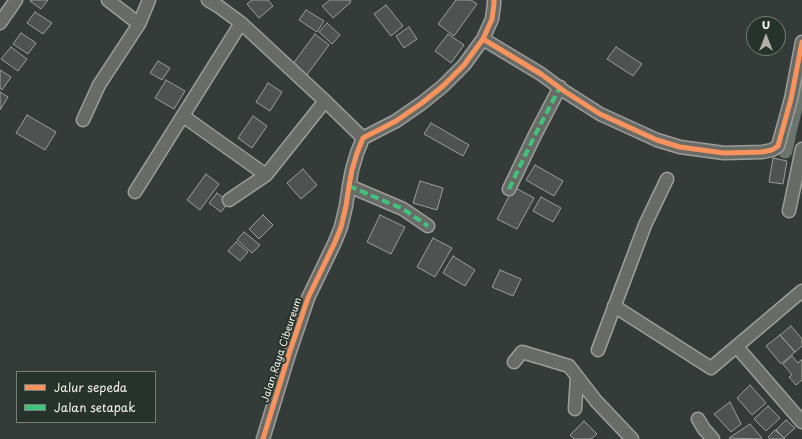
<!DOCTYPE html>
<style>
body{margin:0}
#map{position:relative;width:802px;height:439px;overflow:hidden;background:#353b38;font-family:"Playpen Sans",sans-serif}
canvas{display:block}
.legend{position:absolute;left:16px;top:371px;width:140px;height:52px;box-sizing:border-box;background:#26332d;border:1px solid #787f78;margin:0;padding:5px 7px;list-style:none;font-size:12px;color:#f4f1e8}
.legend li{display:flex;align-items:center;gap:8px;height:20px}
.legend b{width:20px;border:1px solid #787f78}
.north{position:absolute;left:746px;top:16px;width:40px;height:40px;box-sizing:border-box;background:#26332d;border:1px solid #787f78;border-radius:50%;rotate:0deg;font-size:11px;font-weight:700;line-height:16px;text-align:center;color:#f4f1e8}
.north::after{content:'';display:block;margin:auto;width:14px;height:18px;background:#b1b1aa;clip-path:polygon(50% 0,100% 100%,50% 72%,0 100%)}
</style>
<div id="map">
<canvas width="802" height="439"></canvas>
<ul class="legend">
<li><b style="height:5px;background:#f8935d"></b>Jalur sepeda</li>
<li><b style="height:5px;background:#40c37c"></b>Jalan setapak</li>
</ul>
<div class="north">U</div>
</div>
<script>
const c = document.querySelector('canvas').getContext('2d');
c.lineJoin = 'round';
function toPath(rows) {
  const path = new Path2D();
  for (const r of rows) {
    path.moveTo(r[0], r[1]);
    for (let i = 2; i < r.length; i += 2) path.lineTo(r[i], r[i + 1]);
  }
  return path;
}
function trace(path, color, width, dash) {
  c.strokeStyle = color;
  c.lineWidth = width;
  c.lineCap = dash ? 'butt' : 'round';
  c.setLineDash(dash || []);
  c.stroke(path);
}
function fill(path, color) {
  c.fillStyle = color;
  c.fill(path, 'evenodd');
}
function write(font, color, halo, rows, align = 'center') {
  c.font = font + ' "Playpen Sans",sans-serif';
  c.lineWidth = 4;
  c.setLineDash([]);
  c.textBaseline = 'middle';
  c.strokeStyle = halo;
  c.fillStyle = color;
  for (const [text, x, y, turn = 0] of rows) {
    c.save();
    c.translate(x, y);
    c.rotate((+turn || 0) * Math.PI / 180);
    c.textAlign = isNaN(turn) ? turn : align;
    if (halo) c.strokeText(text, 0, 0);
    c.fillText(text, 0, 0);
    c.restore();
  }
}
const canal = toPath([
 [785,151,790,128,802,78]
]);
const building = toPath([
 [31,0,48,0,41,9,30,1,31,0],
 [252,0,268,0,273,6,259,18,247,4,252,0],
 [330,0,350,0,351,2,333,18,322,6,330,0],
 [456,0,471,0,477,4,454,36,438,24,456,0],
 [386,5,403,26,391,36,374,14,386,5],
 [306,10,324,21,317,32,299,20,306,10],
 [35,12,52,23,43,34,27,23,35,12],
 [327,23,340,35,332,44,319,32,327,23],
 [409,27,417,39,404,48,396,36,409,27],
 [21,33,36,43,28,54,13,44,21,33],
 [315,34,329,45,306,76,292,65,315,34],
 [448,34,464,45,451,63,435,51,448,34],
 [11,47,27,59,18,71,1,59,11,47],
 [616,47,642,64,633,76,607,59,616,47],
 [158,61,170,68,162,80,150,73,158,61],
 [0,70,11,77,2,90,0,88,0,70],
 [166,80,185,91,174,109,155,98,166,80],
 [268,83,282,92,270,111,256,102,268,83],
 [0,92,8,97,0,110,0,92],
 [27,115,56,132,45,150,16,133,27,115],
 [253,116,267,126,252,148,238,138,253,116],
 [431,123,469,145,463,156,424,134,431,123],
 [773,158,787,161,783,184,769,182,773,158],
 [535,165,563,181,554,196,526,180,535,165],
 [303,169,317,185,301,199,287,183,303,169],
 [206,174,219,184,200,210,187,200,206,174],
 [420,181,443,188,437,210,413,203,420,181],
 [514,187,534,198,517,229,497,219,514,187],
 [217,193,229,202,221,212,209,203,217,193],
 [541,197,561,208,553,222,533,211,541,197],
 [263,215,273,225,259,239,249,229,263,215],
 [380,215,405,227,391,254,367,242,380,215],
 [244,232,260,245,252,253,237,240,244,232],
 [433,238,452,248,435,277,417,267,433,238],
 [236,242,248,252,240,261,228,251,236,242],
 [453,256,475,270,465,286,443,273,453,256],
 [500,270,521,279,513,296,492,287,500,270],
 [791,326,802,339,802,346,795,352,780,335,791,326],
 [780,335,795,352,781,364,766,346,780,335],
 [792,356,798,363,802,359,802,380,796,385,789,377,792,375,783,364,792,356],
 [750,385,766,403,752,415,737,398,750,385],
 [730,402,741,424,731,432,714,414,730,402],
 [768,406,780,418,766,431,754,419,768,406],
 [786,420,795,428,784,438,776,430,786,420],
 [584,421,597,434,591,439,574,439,570,435,584,421],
 [750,424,762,438,761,439,729,438,750,424],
 [775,430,785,439,770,439,768,437,775,430]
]);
const street = toPath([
 [108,0,139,24],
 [208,0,218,6,241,23,325,101,363,138],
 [0,23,16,0],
 [483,39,541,74,564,91,600,114,657,140,680,147,724,153,762,152,772,150,778,146,791,99,802,42],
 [183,116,266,175],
 [83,120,99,85,139,24,149,0],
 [349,186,403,209,428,226],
 [509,189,535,135,560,87],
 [135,192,241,23],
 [229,200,266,175,325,101],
 [789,211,802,149],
 [614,306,711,368,802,291],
 [737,347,802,422],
 [598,350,645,225,667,179],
 [514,362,522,352,569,366,596,401,632,439],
 [575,409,577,377],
 [698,419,704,429,713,439],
 [263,439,289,354,308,298,335,242,341,227,346,206,349,186,352,170,357,153,363,138,396,121,422,103,443,86,464,65,483,39,492,19,494,4,494,0]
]);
const quiet = toPath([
 [349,186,403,209,428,226],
 [509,189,535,135,560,87]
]);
const cycleway = toPath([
 [483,39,541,74,564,91,600,114,657,140,680,147,724,153,762,152,772,150,778,146,791,99,802,42],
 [263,439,289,354,308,298,335,242,341,227,346,206,349,186,352,170,357,153,363,138,396,121,422,103,443,86,464,65,483,39,492,19,494,4,494,0]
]);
const streetNames = [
 ["Jalan Raya Cibeureum",282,350,-72]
];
trace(canal, '#6d736d', 15);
fill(building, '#4e5250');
trace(building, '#9c9e9b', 1);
trace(street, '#9c9e9b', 15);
trace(street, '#686b66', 12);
trace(quiet, '#40c37c', 4, [8, 4]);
trace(cycleway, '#f8935d', 5);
write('10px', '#f4f1e8', '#26332d', streetNames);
</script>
